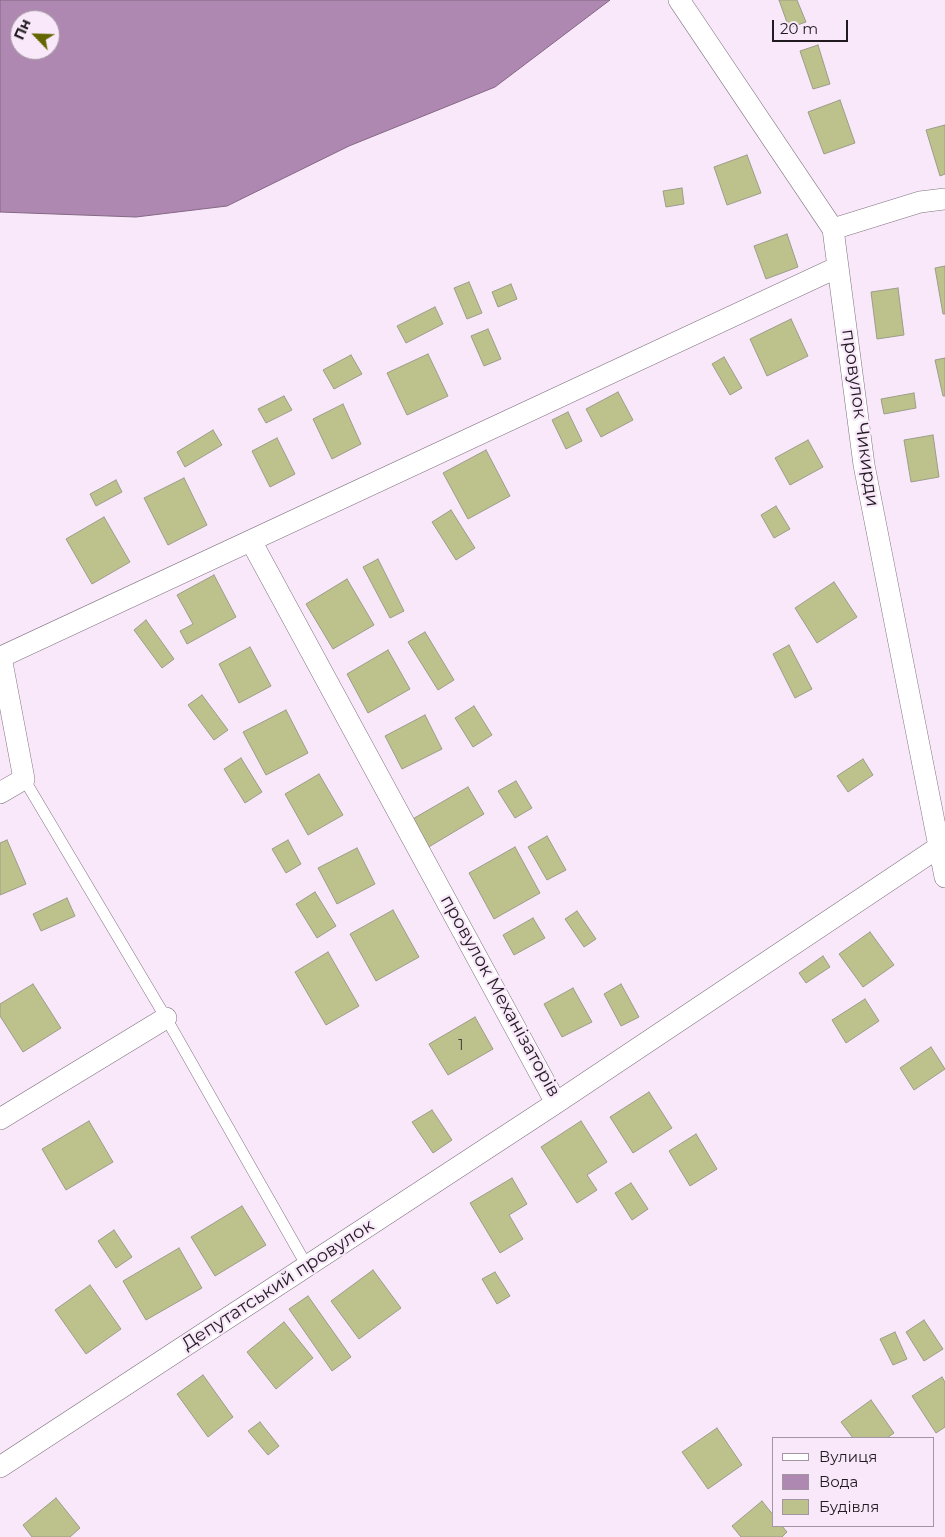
<!DOCTYPE html>
<meta charset="utf-8">
<style>
body{margin:0}
#map{position:relative;width:945px;height:1537px;overflow:hidden;background:#f8e8f9;font-family:Montserrat,sans-serif}
canvas{display:block}
.legend{position:absolute;left:772px;top:1437px;width:162px;height:90px;box-sizing:border-box;background:#f8e8f9;border:1px solid #a296a3;margin:0;padding:6px 9px;list-style:none;font-size:15px;color:#211b21}
.legend li{display:flex;align-items:center;gap:10px;height:25px}
.legend b{width:25px;border:1px solid #a296a3}
.north{position:absolute;left:10px;top:10px;width:50px;height:50px;box-sizing:border-box;background:#f8e8f9;border:1px solid #a296a3;border-radius:50%;rotate:294deg;font-size:14px;font-weight:700;line-height:20px;text-align:center;color:#211b21}
.north::after{content:'';display:block;margin:auto;width:18px;height:22px;background:#636601;clip-path:polygon(50% 0,100% 100%,50% 72%,0 100%)}
.scale{position:absolute;left:772px;top:20px;width:76px;height:22px;box-sizing:border-box;border:2px solid #211b21;border-top:0;padding-left:6px;font-size:15px;line-height:18px;white-space:nowrap;color:#211b21;-webkit-text-stroke:4px #f8e8f9;paint-order:stroke}
</style>
<div id="map">
<canvas width="945" height="1537"></canvas>
<ul class="legend">
<li><b style="height:6px;background:#fff"></b>Вулиця</li>
<li><b style="height:14px;background:#ae88b0"></b>Вода</li>
<li><b style="height:14px;background:#bdc18b"></b>Будівля</li>
</ul>
<div class="north">Пн</div>
<div class="scale">20 m</div>
</div>
<script>
const c = document.querySelector('canvas').getContext('2d');
c.lineJoin = 'round';
function fill(path, color) {
  c.fillStyle = color;
  c.fill(path, 'evenodd');
}
function toPath(rows) {
  const path = new Path2D();
  for (const r of rows) {
    path.moveTo(r[0], r[1]);
    for (let i = 2; i < r.length; i += 2) path.lineTo(r[i], r[i + 1]);
  }
  return path;
}
function trace(path, color, width, dash) {
  c.strokeStyle = color;
  c.lineWidth = width;
  c.lineCap = dash ? 'butt' : 'round';
  c.setLineDash(dash || []);
  c.stroke(path);
}
function write(font, color, halo, rows, align = 'center') {
  c.font = font + ' Montserrat,sans-serif';
  c.lineWidth = 4.5;
  c.setLineDash([]);
  c.textBaseline = 'middle';
  c.strokeStyle = halo;
  c.fillStyle = color;
  for (const [text, x, y, turn = 0] of rows) {
    c.save();
    c.translate(x, y);
    c.rotate((+turn || 0) * Math.PI / 180);
    c.textAlign = isNaN(turn) ? turn : align;
    if (halo) c.strokeText(text, 0, 0);
    c.fillText(text, 0, 0);
    c.restore();
  }
}
const water = toPath([
 [0,0,610,0,495,87,349,146,227,206,136,217,0,212,0,0],
 [20,20,50,20,50,50,20,50,20,20]
]);
const building = toPath([
 [779,0,797,0,806,22,789,28,779,0],
 [818,45,830,84,813,89,800,51,818,45],
 [840,100,855,143,824,154,808,112,840,100],
 [945,125,945,174,940,176,926,130,945,125],
 [747,155,761,193,727,205,714,167,747,155],
 [682,188,684,204,666,207,663,191,682,188],
 [787,234,798,267,766,279,754,246,787,234],
 [945,266,945,314,943,314,935,268,945,266],
 [469,282,482,313,467,319,454,288,469,282],
 [511,284,517,299,498,307,492,292,511,284],
 [898,288,904,335,877,339,871,292,898,288],
 [435,307,443,324,406,343,397,326,435,307],
 [791,319,808,356,767,376,750,339,791,319],
 [488,329,501,359,484,366,471,336,488,329],
 [428,354,448,396,407,415,387,373,428,354],
 [351,355,362,374,334,389,323,370,351,355],
 [724,357,742,388,730,395,712,364,724,357],
 [945,358,945,396,943,396,935,360,945,358],
 [618,392,633,420,601,437,586,409,618,392],
 [914,393,916,408,884,414,881,399,914,393],
 [284,396,292,410,266,423,258,409,284,396],
 [343,404,361,444,332,459,313,419,343,404],
 [568,412,582,441,566,449,552,420,568,412],
 [213,430,222,445,185,467,177,452,213,430],
 [933,435,939,477,911,482,904,440,933,435],
 [277,438,295,474,270,487,252,451,277,438],
 [808,440,823,467,790,485,775,458,808,440],
 [486,450,510,496,468,519,443,473,486,450],
 [184,478,207,525,168,545,144,498,184,478],
 [116,480,122,492,96,506,90,494,116,480],
 [776,506,790,529,774,538,761,515,776,506],
 [451,510,475,548,456,560,432,522,451,510],
 [104,517,130,562,92,584,66,539,104,517],
 [378,559,404,611,390,618,363,567,378,559],
 [214,575,236,617,187,644,180,631,193,624,177,595,214,575],
 [347,579,374,625,333,649,306,604,347,579],
 [834,582,857,617,817,643,795,608,834,582],
 [146,620,174,659,162,668,134,630,146,620],
 [425,632,454,680,438,690,408,642,425,632],
 [789,645,812,689,795,698,773,654,789,645],
 [250,647,271,686,239,703,219,664,250,647],
 [388,650,410,689,368,713,347,674,388,650],
 [202,695,228,730,214,740,188,705,202,695],
 [474,706,492,735,473,747,455,718,474,706],
 [286,710,308,753,266,775,243,732,286,710],
 [425,715,442,749,402,769,385,736,425,715],
 [241,758,262,792,245,803,224,769,241,758],
 [863,759,873,775,848,792,837,776,863,759],
 [319,774,343,815,308,835,285,794,319,774],
 [516,781,532,808,515,818,498,791,516,781],
 [468,787,484,814,427,848,411,820,468,787],
 [547,836,566,870,547,880,528,847,547,836],
 [7,840,26,884,0,895,0,843,7,840],
 [288,840,301,864,286,873,272,849,288,840],
 [515,847,540,893,494,919,469,873,515,847],
 [357,848,375,884,337,904,318,868,357,848],
 [315,892,336,926,317,938,296,904,315,892],
 [67,898,75,916,41,931,33,914,67,898],
 [393,910,419,957,376,981,350,934,393,910],
 [577,911,596,939,584,947,565,919,577,911],
 [533,918,545,938,514,955,503,935,533,918],
 [870,932,894,965,863,987,839,954,870,932],
 [328,952,359,1006,326,1025,295,972,328,952],
 [823,956,830,967,806,983,799,973,823,956],
 [33,984,61,1028,23,1052,0,1016,0,1004,33,984],
 [621,984,639,1017,621,1026,604,994,621,984],
 [573,988,592,1022,562,1037,544,1004,573,988],
 [865,999,879,1021,846,1043,832,1020,865,999],
 [475,1017,493,1049,448,1075,429,1044,475,1017],
 [931,1047,945,1069,914,1090,900,1068,931,1047],
 [649,1092,672,1128,633,1153,610,1117,649,1092],
 [432,1110,452,1140,433,1153,412,1122,432,1110],
 [89,1121,113,1162,66,1190,42,1149,89,1121],
 [581,1121,607,1162,587,1175,597,1190,577,1203,541,1147,581,1121],
 [696,1134,717,1169,690,1186,669,1151,696,1134],
 [512,1178,527,1204,509,1215,523,1239,500,1253,470,1203,512,1178],
 [631,1183,648,1209,632,1220,615,1193,631,1183],
 [242,1206,266,1245,215,1276,191,1237,242,1206],
 [114,1230,132,1257,116,1268,98,1241,114,1230],
 [179,1248,202,1288,146,1320,123,1281,179,1248],
 [373,1270,401,1308,359,1339,331,1301,373,1270],
 [495,1272,510,1296,497,1304,482,1279,495,1272],
 [90,1285,121,1329,86,1354,55,1310,90,1285],
 [308,1296,351,1357,332,1371,289,1309,308,1296],
 [924,1320,943,1349,924,1361,906,1332,924,1320],
 [284,1322,313,1358,276,1389,247,1352,284,1322],
 [895,1332,907,1359,893,1365,880,1339,895,1332],
 [203,1375,233,1417,208,1437,177,1394,203,1375],
 [942,1377,945,1382,945,1427,936,1433,912,1396,942,1377],
 [871,1400,894,1433,887,1438,853,1438,841,1422,871,1400],
 [260,1422,279,1446,268,1455,248,1431,260,1422],
 [717,1428,742,1465,708,1489,682,1452,717,1428],
 [56,1498,80,1528,70,1537,32,1537,23,1525,56,1498],
 [762,1501,774,1516,774,1526,782,1526,787,1532,782,1537,741,1537,732,1526,762,1501]
]);
const service = toPath([
 [24,779,166,1018,307,1266]
]);
const minor = toPath([
 [679,0,833,229,864,465,945,877],
 [833,229,920,202,945,199],
 [251,541,556,1103],
 [1,657,838,267],
 [0,793,24,779,1,657],
 [0,1119,166,1018],
 [0,1467,556,1103,939,847]
]);
const numberNames = [
 ["1",461,1046]
];
const streetNames = [
 ["провулок Чикирди",860,418,82],
 ["провулок Механізаторів",500,996,61],
 ["Депутатський провулок",278,1285,-33]
];
fill(water, '#ae88b0');
trace(water, '#846785', 1);
fill(building, '#bdc18b');
trace(building, '#9b9d89', 1);
trace(service, '#817382', 12);
trace(minor, '#817382', 22);
trace(service, '#fff', 11);
trace(minor, '#fff', 21);
write('15px', '#48443c', null, numberNames);
write('18px', '#211b21', '#f8e8f9', streetNames);
</script>
